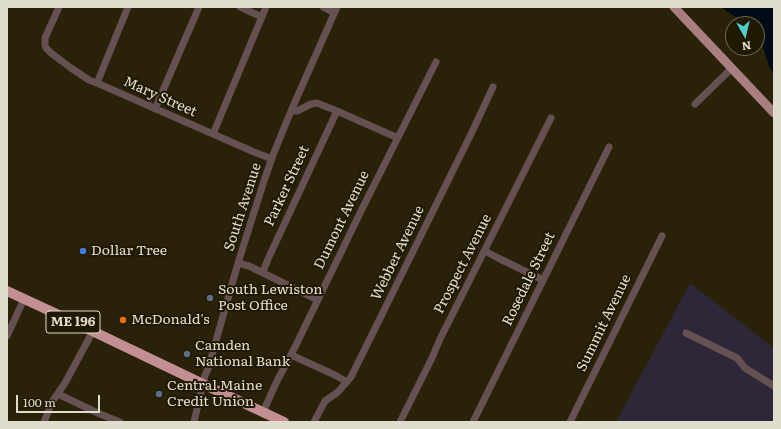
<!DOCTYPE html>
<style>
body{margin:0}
#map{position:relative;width:781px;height:429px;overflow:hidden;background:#2a2208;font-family:Literata,serif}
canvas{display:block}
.frame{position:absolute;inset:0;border:8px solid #e1ddce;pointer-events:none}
.north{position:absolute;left:725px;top:16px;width:40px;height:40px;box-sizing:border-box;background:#201901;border:1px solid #6d6753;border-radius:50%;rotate:172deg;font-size:11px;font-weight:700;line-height:16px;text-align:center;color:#e1ddce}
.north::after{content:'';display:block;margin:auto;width:14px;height:18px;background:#52cdcc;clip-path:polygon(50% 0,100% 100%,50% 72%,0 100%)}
.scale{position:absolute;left:16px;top:395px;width:84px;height:18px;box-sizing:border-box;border:2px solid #e1ddce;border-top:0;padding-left:5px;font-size:12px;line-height:14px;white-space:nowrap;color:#e1ddce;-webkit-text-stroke:3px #201901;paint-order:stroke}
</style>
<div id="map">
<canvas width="781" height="429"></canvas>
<div class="frame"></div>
<div class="north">N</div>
<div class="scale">100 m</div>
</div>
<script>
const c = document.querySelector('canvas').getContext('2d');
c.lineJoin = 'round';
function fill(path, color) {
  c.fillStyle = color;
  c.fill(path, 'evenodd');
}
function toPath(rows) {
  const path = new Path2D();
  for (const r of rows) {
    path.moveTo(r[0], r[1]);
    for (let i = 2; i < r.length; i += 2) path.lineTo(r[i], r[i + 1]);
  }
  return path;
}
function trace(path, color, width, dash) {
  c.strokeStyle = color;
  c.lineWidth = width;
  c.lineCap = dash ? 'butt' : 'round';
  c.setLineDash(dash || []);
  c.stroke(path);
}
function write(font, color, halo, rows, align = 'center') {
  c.font = font + ' Literata,serif';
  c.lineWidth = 4;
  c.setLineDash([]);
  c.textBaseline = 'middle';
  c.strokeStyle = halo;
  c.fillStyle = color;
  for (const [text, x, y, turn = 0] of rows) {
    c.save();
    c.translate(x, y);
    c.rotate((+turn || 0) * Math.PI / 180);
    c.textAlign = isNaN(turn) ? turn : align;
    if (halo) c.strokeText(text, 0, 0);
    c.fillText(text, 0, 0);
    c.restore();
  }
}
const commercial = toPath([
 [690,283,774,348,774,422,616,422]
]);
const water = toPath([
 [721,7,774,7,774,75,769,66,757,29,757,24,748,24,731,14]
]);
const minor = toPath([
 [59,7,45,38,45,45,46,48,51,53,71,68,89,80,97,83,254,152,272,159],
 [240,7,262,17],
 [323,7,334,13],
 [97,83,128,7],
 [695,104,732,68],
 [155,109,199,7],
 [291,111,297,111,311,104,317,103,337,111,398,138],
 [213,134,266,7],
 [485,251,498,258,543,280],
 [238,263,249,266,318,300],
 [263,272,268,259,337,111],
 [686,333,737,358,745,368,774,386],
 [7,336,24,299],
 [291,355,335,375,347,382],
 [58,394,100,414,120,422],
 [263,412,277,381,295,347,362,209,436,62],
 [44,422,52,402,65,383,93,331],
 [194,422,205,375,208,369,238,263,264,181,273,155,291,111,337,7],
 [314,422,325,401,338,392,351,377,472,132,493,87],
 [400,422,432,358,440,339,551,118],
 [473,422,609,147],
 [570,422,662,236]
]);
const major = toPath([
 [674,7,774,113]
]);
const highway = toPath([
 [7,291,61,316,203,384,284,422]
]);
const markers = [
 [83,251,4,"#3f7fe0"],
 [210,298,4,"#5c6f8a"],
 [123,320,4,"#e8710a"],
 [187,354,4,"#5c6f8a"],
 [159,394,4,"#5c6f8a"]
];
const shields = [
 [73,322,54]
];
const shieldNames = [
 ["ME 196",73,322]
];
const streetNames = [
 ["Mary Street",160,97,24],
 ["Parker Street",287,186,-65],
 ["South Avenue",243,207,-72],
 ["Dumont Avenue",342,220,-64],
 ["Webber Avenue",398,253,-64],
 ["Prospect Avenue",463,264,-63],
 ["Rosedale Street",529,279,-64],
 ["Summit Avenue",604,323,-64]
];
const poiNames = [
 ["Dollar Tree",91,251],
 ["South Lewiston",218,290],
 ["Post Office",218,306],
 ["McDonald's",131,320],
 ["Camden",195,346],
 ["National Bank",195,362],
 ["Central Maine",167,386],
 ["Credit Union",167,402]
];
fill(commercial, '#2d2737');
fill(water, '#000b17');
trace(minor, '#665152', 7);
trace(major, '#a97e81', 9);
trace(highway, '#c48f94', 10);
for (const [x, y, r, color] of markers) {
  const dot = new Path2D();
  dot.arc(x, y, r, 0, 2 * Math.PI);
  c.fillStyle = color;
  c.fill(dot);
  trace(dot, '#201901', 1.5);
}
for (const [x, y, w] of shields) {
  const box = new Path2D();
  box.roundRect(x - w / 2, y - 11, w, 22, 3);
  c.fillStyle = '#201901';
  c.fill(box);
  trace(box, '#e1ddce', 1);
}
write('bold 13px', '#e1ddce', null, shieldNames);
write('14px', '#e1ddce', '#201901', streetNames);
write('14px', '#e1ddce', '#201901', poiNames, 'left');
</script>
